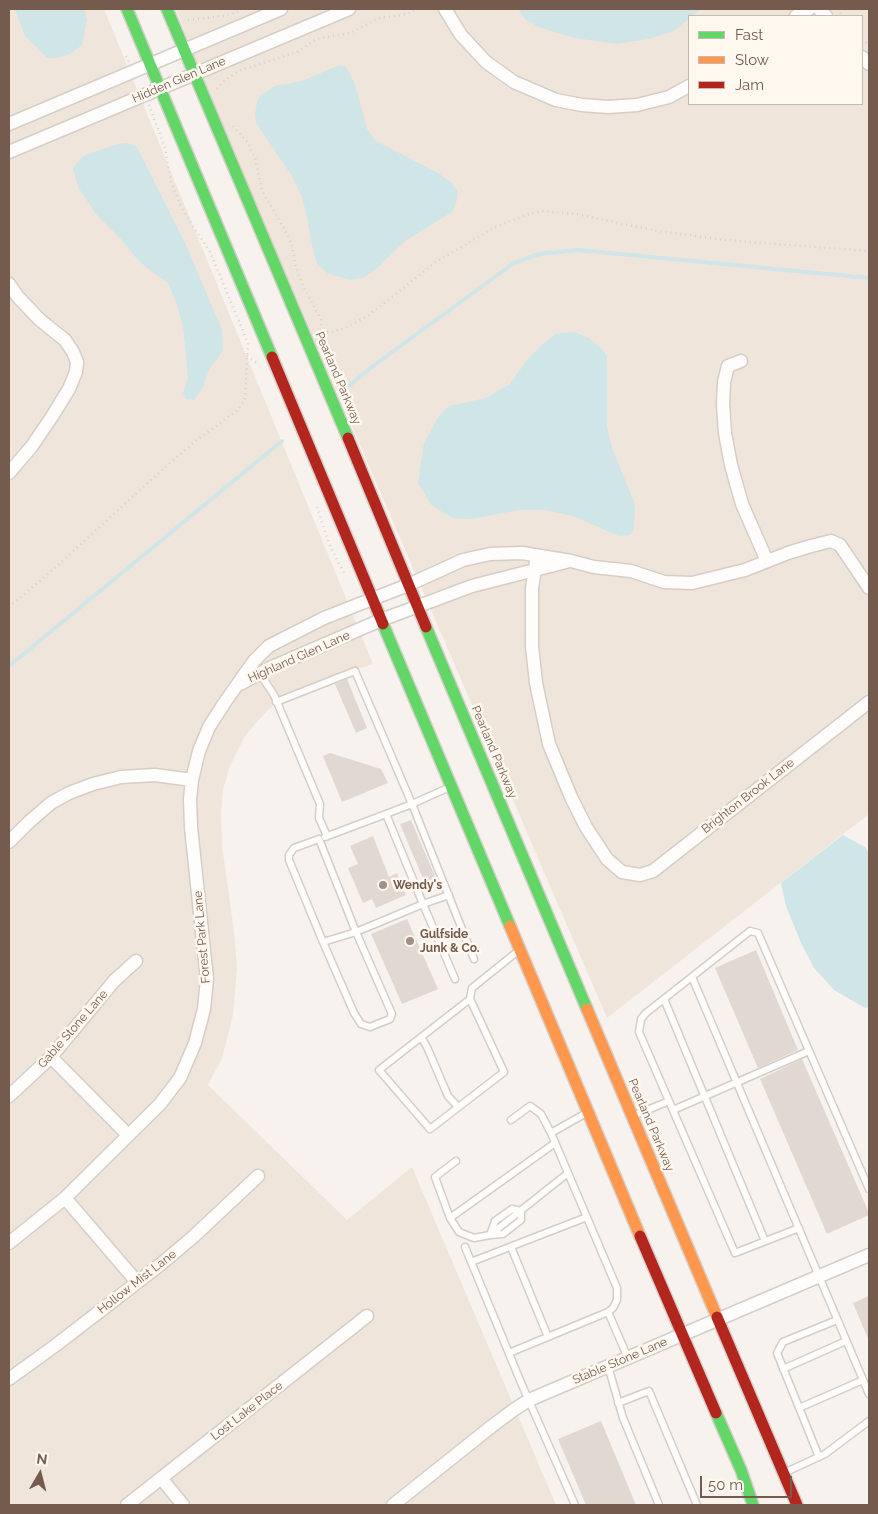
<!DOCTYPE html>
<style>
body{margin:0}
#map{position:relative;width:878px;height:1514px;overflow:hidden;background:#f7f2ed;font-family:Raleway,sans-serif}
canvas{display:block}
.frame{position:absolute;inset:0;border:10px solid #755a4e;pointer-events:none}
.legend{position:absolute;left:688px;top:15px;width:175px;height:90px;box-sizing:border-box;background:#fef8ef;border:1px solid #c7b9af;margin:0;padding:6px 9px;list-style:none;font-size:15px;color:#755a4e}
.legend li{display:flex;align-items:center;gap:10px;height:25px}
.legend b{width:25px;border:1px solid #c7b9af}
.north{position:absolute;left:15px;top:1449px;width:50px;height:50px;-webkit-text-stroke:4px #fef8ef;paint-order:stroke;rotate:8deg;font-size:14px;font-weight:700;line-height:20px;text-align:center;color:#755a4e}
.north::after{content:'';display:block;margin:auto;width:18px;height:22px;background:#755a4e;clip-path:polygon(50% 0,100% 100%,50% 72%,0 100%)}
.scale{position:absolute;left:700px;top:1476px;width:92px;height:22px;box-sizing:border-box;border:2px solid #755a4e;border-top:0;padding-left:6px;font-size:15px;line-height:18px;white-space:nowrap;color:#755a4e;-webkit-text-stroke:4px #fef8ef;paint-order:stroke}
</style>
<div id="map">
<canvas width="878" height="1514"></canvas>
<div class="frame"></div>
<ul class="legend">
<li><b style="height:6px;background:#63d668"></b>Fast</li>
<li><b style="height:6px;background:#ff974d"></b>Slow</li>
<li><b style="height:6px;background:#b3261e"></b>Jam</li>
</ul>
<div class="north">N</div>
<div class="scale">50 m</div>
</div>
<script>
const c = document.querySelector('canvas').getContext('2d');
c.lineJoin = 'round';
function fill(path, color) {
  c.fillStyle = color;
  c.fill(path, 'evenodd');
}
function toPath(rows) {
  const path = new Path2D();
  for (const r of rows) {
    path.moveTo(r[0], r[1]);
    for (let i = 2; i < r.length; i += 2) path.lineTo(r[i], r[i + 1]);
  }
  return path;
}
function trace(path, color, width, dash) {
  c.strokeStyle = color;
  c.lineWidth = width;
  c.lineCap = dash ? 'butt' : 'round';
  c.setLineDash(dash || []);
  c.stroke(path);
}
function write(font, color, halo, rows, align = 'center') {
  c.font = font + ' Raleway,sans-serif';
  c.lineWidth = 5;
  c.setLineDash([]);
  c.textBaseline = 'middle';
  c.strokeStyle = halo;
  c.fillStyle = color;
  for (const [text, x, y, turn = 0] of rows) {
    c.save();
    c.translate(x, y);
    c.rotate((+turn || 0) * Math.PI / 180);
    c.textAlign = isNaN(turn) ? turn : align;
    if (halo) c.strokeText(text, 0, 0);
    c.fillText(text, 0, 0);
    c.restore();
  }
}
const residential = toPath([
 [9,9,104,9,373,664,308,685,282,697,264,714,245,736,230,766,223,789,221,813,222,846,234,931,237,968,233,1015,222,1058,208,1085,347,1220,412,1167,556,1505,9,1505],
 [176,9,869,9,869,814,607,1018,210,97],
 [689,16,862,16,862,104,689,104]
]);
const water = toPath([
 [15,9,84,9,87,20,82,45,70,54,58,58,47,58,25,36],
 [518,9,701,9,692,16,689,16,689,19,674,31,648,39,617,44,575,38,538,27,525,19],
 [340,65,345,67,348,70,355,84,367,129,376,141,438,173,451,182,458,192,456,204,452,212,405,241,374,271,362,278,350,280,327,273,317,263,313,250,307,217,302,197,292,176,256,123,255,114,257,102,260,96,275,86,302,81],
 [126,143,135,145,139,151,186,245,222,330,223,351,209,370,203,387,194,400,186,399,183,393,188,377,183,326,176,302,168,283,148,269,137,259,120,238,96,214,78,187,73,168,83,156,118,144],
 [574,332,589,338,601,348,607,356,607,427,612,448,635,504,634,529,630,535,619,536,573,516,545,510,519,510,471,519,453,518,432,506,418,483,424,443,438,417,449,406,486,398,510,384,527,360,543,344,555,334],
 [843,835,865,847,869,854,869,1007,865,1008,834,990,814,968,801,943,786,906,781,883]
]);
const stream = toPath([
 [345,389,373,366,514,263,539,254,578,250,869,278],
 [9,666,282,441]
]);
const building = toPath([
 [347,679,367,728,356,733,335,684],
 [330,753,381,769,388,783,342,802,323,756],
 [411,820,438,883,427,888,400,824],
 [373,836,389,877,397,873,406,895,376,908,372,899,363,903,348,868,358,864,350,846],
 [407,919,438,989,402,1004,371,934],
 [756,950,798,1050,758,1068,715,968],
 [802,1059,869,1213,869,1215,827,1234,760,1079],
 [869,1296,869,1341,853,1303],
 [601,1421,636,1505,586,1505,558,1439]
]);
const path = toPath([
 [837,9,842,16],
 [188,20,223,16,241,11],
 [862,39,869,45],
 [126,56,129,62],
 [217,89,225,80,241,70,297,52,316,39,350,33,379,18,407,14,417,9],
 [233,126,248,143,255,158,262,191,285,230,292,246,296,267,303,286,321,320,321,334],
 [322,332,332,332,345,328,369,315,436,262,493,228,526,215,541,211,576,214,657,231,735,241,869,251],
 [247,356,258,364],
 [317,507,329,544,344,573],
 [9,607,47,575,163,469,197,440,239,409,245,398,248,343,210,252,182,209,171,182,165,148,149,105]
]);
const lane = toPath([
 [260,674,274,695,320,804,319,818,327,836],
 [276,702,355,671,412,804,386,814,423,904,356,932,392,1014,390,1019,370,1027,361,1024,354,1013,323,942,356,932,319,839,294,848,289,855,289,860,323,942],
 [450,787,412,804,474,959],
 [325,837,386,814],
 [449,895,423,904,455,979],
 [692,977,869,1394],
 [470,999,379,1070,430,1129,504,1072,470,999,472,988,518,951],
 [664,999,765,1241],
 [421,1037,427,1047,448,1096,458,1107],
 [673,1110,809,1051],
 [633,1116,669,1101],
 [511,1120,530,1106,541,1114,551,1133],
 [456,1161,435,1177,450,1218,459,1232,474,1238,490,1235,568,1173],
 [512,1209,521,1211,521,1220,503,1234,490,1235,495,1221,512,1209],
 [450,1218,555,1143],
 [799,1228,735,1253,639,1032,641,1019,646,1013,750,931,758,933,869,1189],
 [465,1247,522,1385,575,1505],
 [511,1247,548,1337],
 [471,1262,587,1217],
 [608,1312,628,1358],
 [509,1353,608,1312,613,1308,617,1300,617,1288,551,1133,588,1112],
 [608,1366,623,1418,659,1505],
 [783,1369,846,1341],
 [618,1403,649,1391,697,1505],
 [799,1408,863,1380],
 [819,1457,777,1353,783,1342,837,1320],
 [786,1472,825,1454,869,1421]
]);
const street = toPath([
 [445,9,461,35,486,62,514,82,556,100,582,105,608,107,637,105,669,97,689,86],
 [819,9,826,16],
 [796,16,809,9],
 [862,57,869,64],
 [9,124,281,9],
 [9,152,349,9],
 [9,284,18,297,40,320,65,340,73,352,77,362,76,372,69,389,53,415,32,446,9,473],
 [741,361,728,366,724,382,723,404,725,433,731,465,742,504,767,561],
 [537,556,532,588,532,646,536,683,549,744,571,797,586,827,607,859,622,872,640,875,653,871,869,702],
 [240,684,270,668,381,620,472,586,566,562],
 [9,842,29,822,51,803,69,793,93,784,121,777,155,775,192,780],
 [51,1057,128,1135],
 [9,1096,51,1057,114,981,136,961],
 [65,1198,137,1282],
 [9,1243,65,1198,160,1104,180,1078,195,1043,204,1009,207,979,191,827,190,799,192,780,199,751,209,727,225,702,254,661,269,646,324,618,408,585,463,560,490,554,522,553,571,561,594,567,631,571,664,582,692,583,745,570,788,553,811,546,831,541,840,545,869,588],
 [9,1379,56,1345,161,1264,193,1237,258,1176],
 [161,1478,183,1505],
 [127,1505,367,1316],
 [393,1505,492,1426,515,1409,529,1400,869,1255]
]);
const fast = toPath([
 [127,9,272,357],
 [167,9,348,438],
 [383,624,510,926],
 [426,627,587,1009],
 [716,1413,741,1470,753,1505]
]);
const slow = toPath([
 [510,926,640,1236],
 [587,1009,717,1317]
]);
const jam = toPath([
 [272,357,383,624],
 [348,438,426,627],
 [640,1236,716,1413],
 [717,1317,797,1505]
]);
const markers = [
 [383,885,5,"#a28f86"],
 [410,941,5,"#a28f86"]
];
const streetNames = [
 ["Hidden Glen Lane",179,80,-23],
 ["Pearland Parkway",338,378,67],
 ["Highland Glen Lane",299,657,-24],
 ["Pearland Parkway",494,752,67],
 ["Brighton Brook Lane",748,796,-38],
 ["Forest Park Lane",202,937,-95],
 ["Gable Stone Lane",73,1029,-49],
 ["Pearland Parkway",651,1125,67],
 ["Hollow Mist Lane",137,1282,-38],
 ["Stable Stone Lane",620,1361,-23],
 ["Lost Lake Place",247,1411,-38]
];
const poiNames = [
 ["Wendy's",393,885],
 ["Gulfside",420,934],
 ["Junk & Co.",420,948]
];
fill(residential, '#f0e5db');
fill(water, '#cfe5e7');
trace(stream, '#cfe5e7', 4);
fill(building, '#e1d8d2');
trace(lane, '#d4cec8', 9);
trace(street, '#d4cec8', 15);
trace(fast, '#d7cfca', 14);
trace(slow, '#d7cfca', 14);
trace(jam, '#d7cfca', 14);
trace(path, '#d8d0cc', 2.5, [1, 4]);
trace(lane, '#fefdfc', 6);
trace(street, '#fefdfc', 12);
trace(fast, '#63d668', 11);
trace(slow, '#ff974d', 11);
trace(jam, '#b3261e', 11);
for (const [x, y, r, color] of markers) {
  const dot = new Path2D();
  dot.arc(x, y, r, 0, 2 * Math.PI);
  c.fillStyle = color;
  c.fill(dot);
  trace(dot, '#fef8ef', 2);
}
write('12px', '#755a4e', '#fef8ef', streetNames);
write('bold 12px', '#755a4e', '#fef8ef', poiNames, 'left');
</script>
